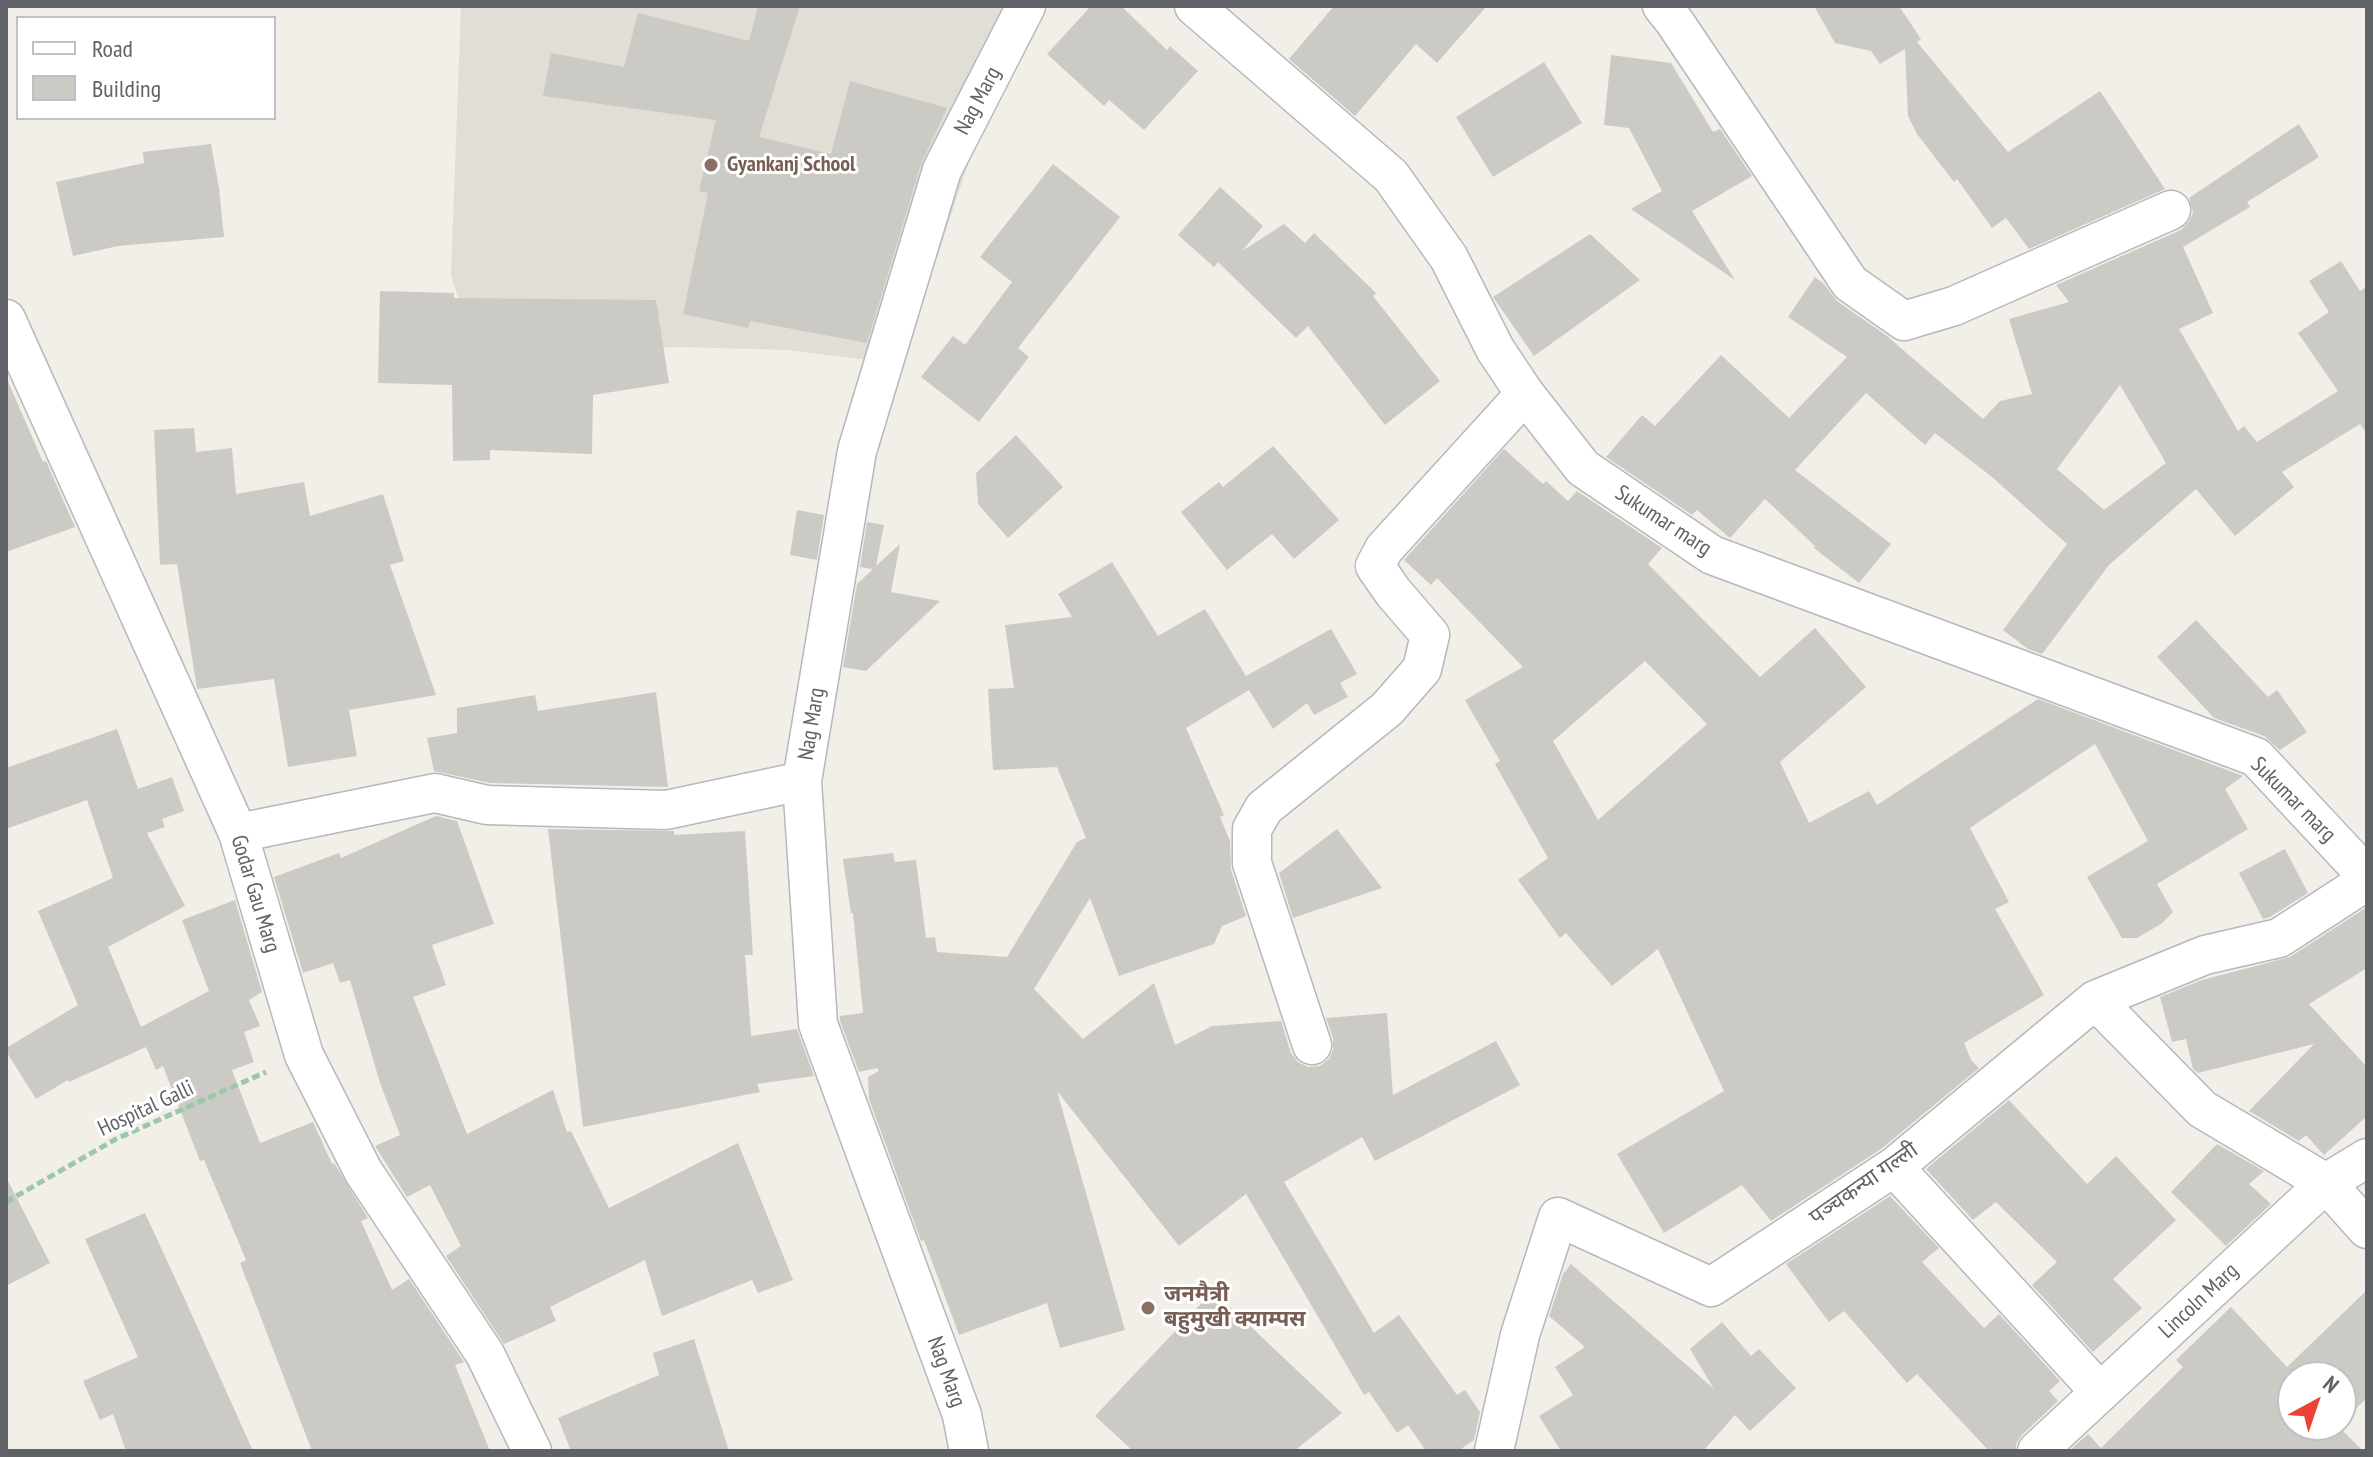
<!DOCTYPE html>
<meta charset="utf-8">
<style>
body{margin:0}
#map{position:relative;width:2373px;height:1457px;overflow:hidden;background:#f1efe8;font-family:"PT Sans Narrow",sans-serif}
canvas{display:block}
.frame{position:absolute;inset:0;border:8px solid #5f6368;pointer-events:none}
.legend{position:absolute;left:16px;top:16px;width:260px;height:104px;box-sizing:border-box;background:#fff;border:2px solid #bfc1c3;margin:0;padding:10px 14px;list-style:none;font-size:24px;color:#5f6368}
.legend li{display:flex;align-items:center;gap:16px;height:40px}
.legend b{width:40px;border:2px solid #bfc1c3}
.north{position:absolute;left:2277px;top:1361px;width:80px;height:80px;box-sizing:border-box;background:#fff;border:2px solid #bfc1c3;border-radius:50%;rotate:40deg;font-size:22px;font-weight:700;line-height:32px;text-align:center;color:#5f6368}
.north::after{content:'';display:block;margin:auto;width:28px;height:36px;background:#ea4335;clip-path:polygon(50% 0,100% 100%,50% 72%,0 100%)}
</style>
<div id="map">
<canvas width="2373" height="1457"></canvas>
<div class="frame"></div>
<ul class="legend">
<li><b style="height:10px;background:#fff"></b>Road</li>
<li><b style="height:22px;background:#cccac5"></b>Building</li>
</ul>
<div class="north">N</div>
</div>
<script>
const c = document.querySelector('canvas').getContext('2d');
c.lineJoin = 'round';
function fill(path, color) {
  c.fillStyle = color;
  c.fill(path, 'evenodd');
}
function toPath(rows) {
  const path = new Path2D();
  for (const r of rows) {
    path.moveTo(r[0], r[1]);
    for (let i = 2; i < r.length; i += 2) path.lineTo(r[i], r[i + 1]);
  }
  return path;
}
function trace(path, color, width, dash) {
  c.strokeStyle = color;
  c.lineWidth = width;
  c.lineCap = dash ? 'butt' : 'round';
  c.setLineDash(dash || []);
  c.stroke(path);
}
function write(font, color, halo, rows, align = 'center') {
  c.font = font + ' "PT Sans Narrow","Noto Sans Devanagari",sans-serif';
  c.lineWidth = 6;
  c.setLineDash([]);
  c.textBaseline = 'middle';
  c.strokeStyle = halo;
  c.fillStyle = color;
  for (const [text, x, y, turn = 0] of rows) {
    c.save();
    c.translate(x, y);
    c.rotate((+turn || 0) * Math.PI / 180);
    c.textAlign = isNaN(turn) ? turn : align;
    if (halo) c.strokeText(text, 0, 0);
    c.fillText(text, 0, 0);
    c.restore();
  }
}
const education = toPath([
 [461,6,1031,6,997,78,901,364,786,350,682,347,536,348,473,344,451,275]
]);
const building = toPath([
 [758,6,800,6,759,137,831,154,850,81,947,108,921,164,867,343,750,321,748,328,683,314,708,193,699,191,716,120,543,96,551,53,624,67,638,13,749,41],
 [1091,6,1121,6,1167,50,1170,46,1198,71,1144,130,1109,100,1104,106,1047,54],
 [1334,6,1487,6,1437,63,1416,44,1355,116,1289,59],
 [1814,6,1899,6,1921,39,1917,42,2008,152,2100,91,2165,189,2029,249,2006,218,1992,228,1957,179,1954,182,1917,134,1908,116,1905,49,1880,64,1871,51,1835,43],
 [1611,55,1671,63,1713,132,1720,129,1752,176,1692,211,1735,280,1631,209,1662,191,1629,128,1604,125],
 [1544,62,1582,123,1493,177,1456,117],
 [2299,124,2319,157,2247,202,2250,207,2183,247,2213,313,2179,329,2238,431,2244,426,2257,442,2338,391,2298,333,2329,312,2309,281,2341,261,2360,291,2367,286,2367,434,2360,424,2282,472,2294,487,2235,536,2196,489,2109,565,2042,654,2028,649,2003,630,2067,544,1992,477,1935,433,1925,445,1866,393,1795,470,1891,544,1859,583,1814,548,1815,546,1765,499,1730,538,1697,510,1692,515,1606,457,1642,415,1655,426,1721,355,1789,418,1847,357,1788,317,1815,277,1824,284,1837,301,1887,336,1983,419,2000,401,2032,394,2009,319,2069,302,2056,285,2181,230,2189,222,2193,213,2189,198],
 [2120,385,2166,463,2104,510,2057,469],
 [211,144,219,188,224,237,118,246,73,256,56,182,144,163,143,152],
 [1053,164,1120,217,1018,348,1029,357,979,422,921,377,953,336,965,345,1012,282,980,257],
 [1220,187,1263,226,1242,251,1284,224,1305,243,1314,233,1376,293,1373,296,1440,381,1385,425,1308,326,1296,338,1218,262,1214,267,1178,235],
 [1590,234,1640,280,1534,356,1493,297],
 [380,291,454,293,454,298,656,300,669,383,593,395,592,454,490,450,490,460,453,461,452,385,378,383],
 [6,377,43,462,46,461,75,527,6,552],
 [194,428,196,452,232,448,236,494,304,482,310,516,383,494,404,561,390,565,436,695,349,710,357,756,288,767,274,679,197,689,177,564,160,565,154,430],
 [1016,435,1063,487,1008,538,978,504,976,473],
 [1273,446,1339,520,1294,559,1272,534,1227,570,1181,512,1219,482,1223,487],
 [1504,449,1543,484,1546,481,1568,501,1577,491,1662,548,1648,564,1760,677,1815,628,1866,687,1780,762,1809,823,1869,791,1877,805,2038,699,2243,776,2225,789,2248,829,2157,884,2173,912,2161,924,2137,938,2122,938,2087,877,2148,841,2095,744,1970,828,2009,902,1995,909,2044,995,1964,1043,1971,1060,1979,1068,1881,1149,1771,1221,1742,1185,1664,1233,1617,1154,1724,1091,1658,949,1612,986,1566,933,1560,938,1518,880,1548,858,1495,764,1500,761,1465,700,1523,667,1437,578,1431,585,1404,560],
 [1645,661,1707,724,1598,820,1553,741],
 [797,510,824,515,817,560,790,555],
 [867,522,884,525,876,566,900,544,891,592,940,601,866,671,843,667,857,584,873,569,860,567],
 [1112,562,1158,636,1205,609,1246,676,1331,629,1357,674,1340,683,1348,697,1314,715,1307,703,1273,729,1249,690,1186,728,1224,815,1220,817,1230,841,1231,870,1246,916,1222,926,1214,944,1119,976,1090,898,1034,989,1083,1039,1154,983,1175,1045,1212,1026,1281,1021,1291,1053,1298,1062,1308,1067,1320,1066,1329,1059,1333,1050,1333,1038,1326,1018,1387,1013,1393,1095,1496,1041,1520,1085,1375,1161,1362,1137,1284,1182,1374,1333,1399,1315,1457,1395,1465,1390,1480,1412,1474,1440,1458,1451,1426,1451,1408,1425,1397,1433,1369,1392,1364,1395,1246,1194,1179,1246,1057,1091,1125,1330,1060,1348,1047,1303,959,1335,924,1240,921,1241,869,1099,868,1077,879,1071,877,1068,859,1072,840,1021,840,1016,863,1013,853,913,851,913,843,859,893,853,895,862,916,860,926,938,935,937,937,952,1007,957,1077,842,1086,838,1057,767,993,770,988,689,1014,688,1005,625,1072,617,1058,594],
 [2196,620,2268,697,2277,690,2307,732,2280,750,2264,736,2214,718,2157,657],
 [656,692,668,787,490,783,434,771,427,738,457,733,457,708,535,695,538,711],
 [117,729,138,789,172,777,184,811,162,819,165,827,147,833,185,906,108,947,141,1027,209,991,182,920,235,900,262,992,249,1000,260,1026,244,1032,254,1062,232,1070,260,1143,313,1122,332,1164,334,1163,368,1218,361,1221,392,1290,409,1279,464,1362,455,1365,490,1451,312,1451,240,1263,246,1260,204,1160,200,1161,163,1066,156,1070,146,1047,69,1082,68,1080,36,1099,6,1051,6,1048,78,1005,38,911,113,878,87,800,6,829,6,768],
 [436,816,457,821,494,924,432,945,446,985,413,997,467,1134,553,1090,567,1132,571,1131,609,1208,738,1143,793,1280,758,1293,752,1280,662,1316,645,1260,550,1307,556,1321,504,1344,446,1256,461,1246,430,1185,407,1197,375,1146,400,1135,380,1083,350,980,340,983,333,963,303,973,274,877,339,853,341,858],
 [548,829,674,831,674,835,745,831,753,955,745,955,751,1036,797,1029,814,1076,757,1084,760,1092,583,1127],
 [1337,829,1382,888,1293,918,1279,873],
 [2285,849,2308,893,2270,917,2263,919,2239,873],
 [2367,907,2367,968,2309,1004,2367,1067,2367,1116,2324,1155,2306,1135,2299,1141,2249,1111,2314,1044,2198,1073,2193,1069,2186,1039,2172,1042,2160,997,2202,980,2290,957],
 [2009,1100,2087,1184,2116,1156,2176,1220,2113,1279,2142,1308,2093,1352,2032,1285,2057,1262,1996,1202,1973,1220,1926,1169],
 [2217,1144,2264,1171,2249,1184,2271,1204,2226,1246,2171,1192],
 [6,1177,50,1263,6,1286],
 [1890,1196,1939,1248,1922,1262,1984,1328,1999,1314,2060,1381,2049,1391,2058,1401,2022,1435,2016,1444,2016,1451,1989,1451,1917,1374,1907,1383,1844,1311,1829,1322,1786,1264],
 [145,1213,187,1304,253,1451,126,1451,113,1414,100,1420,83,1381,138,1357,85,1239],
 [1571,1264,1714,1389,1690,1349,1722,1322,1751,1356,1759,1349,1796,1388,1750,1431,1735,1415,1703,1451,1561,1451,1539,1416,1573,1395,1555,1367,1585,1347,1549,1316,1563,1274],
 [2367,1290,2367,1398,2341,1423,2341,1377,2293,1377,2293,1425,2339,1425,2338,1426,2363,1451,2069,1451,2088,1434,2101,1448,2183,1367,2176,1360,2231,1307,2287,1367],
 [1213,1291,1342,1413,1294,1451,1133,1451,1095,1416],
 [694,1339,729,1451,571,1451,558,1418,659,1375,653,1353]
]);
const path = toPath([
 [6,1202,116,1139,266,1072]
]);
const street = toPath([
 [1194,6,1391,176,1449,258,1495,349,1525,394,1583,468,1712,555,2256,757,2367,876],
 [1662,6,1674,21,1850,283,1904,321,1954,306,2171,210],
 [6,319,238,833,304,1055,363,1171,485,1354,532,1451],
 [238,833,435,793,487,805,666,810,802,781],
 [2095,1000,2202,1109,2326,1183,2367,1229],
 [1312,1045,1252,863,1252,829,1264,808,1387,709,1422,669,1430,635,1393,592,1375,566,1384,549,1525,394],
 [1894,1167,2100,1392],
 [969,1451,962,1415,818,1024,802,781,857,451,942,170,1026,6],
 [1494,1451,1520,1335,1558,1217,1711,1287,1894,1167,2095,1000,2205,955,2279,938,2367,881],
 [2037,1451,2326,1183,2367,1158]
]);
const markers = [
 [711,165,8,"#8d6e63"],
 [1148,1308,8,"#8d6e63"]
];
const streetNames = [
 ["Nag Marg",978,101,-62],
 ["Sukumar marg",1663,521,33],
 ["Nag Marg",812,724,-81],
 ["Sukumar marg",2293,800,45],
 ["Godar Gau Marg",255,894,73],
 ["Hospital Galli",146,1109,-25],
 ["पञ्चकन्या गल्ली",1864,1184,-35],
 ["Lincoln Marg",2199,1301,-43],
 ["Nag Marg",946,1372,70]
];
const educationNames = [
 ["Gyankanj School",727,165],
 ["जनमैत्री",1164,1295],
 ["बहुमुखी क्याम्पस",1164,1320]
];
fill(education, '#e1ded6');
fill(building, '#cccac5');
trace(street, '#b5b8bc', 41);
trace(path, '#9cc7a9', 5, [8, 4]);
trace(street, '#fff', 38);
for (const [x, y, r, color] of markers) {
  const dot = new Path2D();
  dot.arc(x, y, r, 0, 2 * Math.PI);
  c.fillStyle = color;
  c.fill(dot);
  trace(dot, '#fff', 3);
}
write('22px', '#5f6368', '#fff', streetNames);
write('bold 22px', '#785e54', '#fff', educationNames, 'left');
</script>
